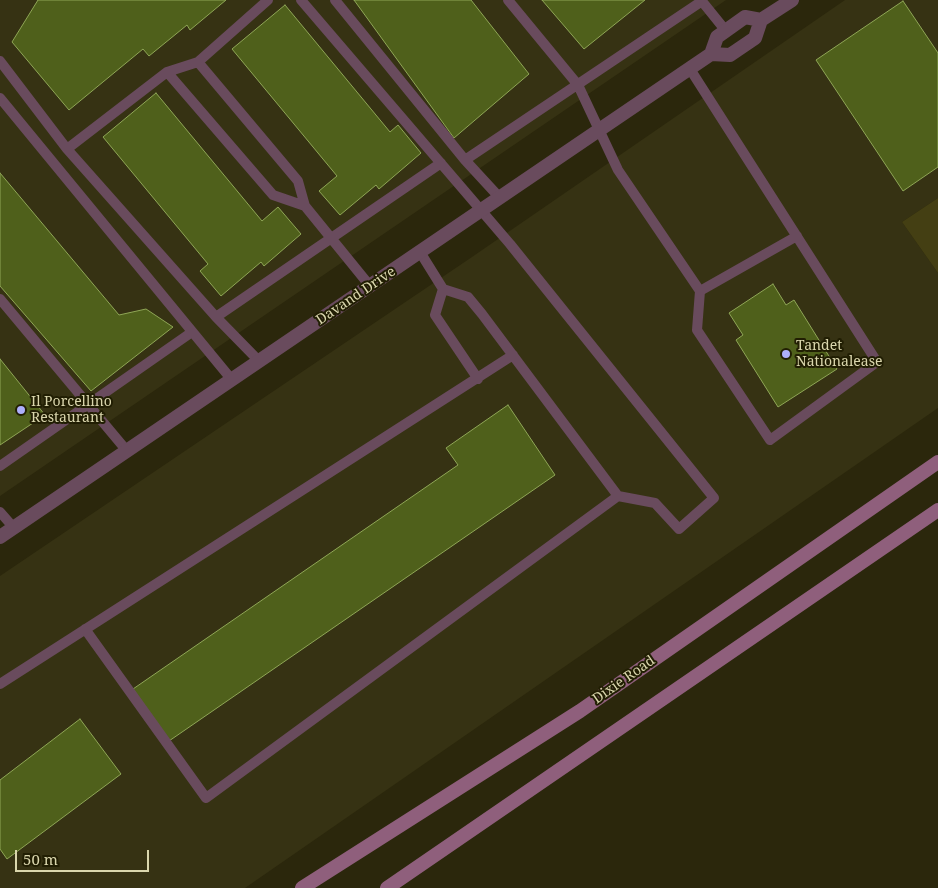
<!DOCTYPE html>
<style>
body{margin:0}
#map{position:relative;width:938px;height:888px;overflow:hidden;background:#2b270c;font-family:"Noto Serif",serif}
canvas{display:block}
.scale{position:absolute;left:15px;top:850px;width:134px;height:22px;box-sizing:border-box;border:2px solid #dad6ad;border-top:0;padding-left:6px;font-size:15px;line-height:18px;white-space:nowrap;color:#dad6ad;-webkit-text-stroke:4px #211e03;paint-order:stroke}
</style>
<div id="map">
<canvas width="938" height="888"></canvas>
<div class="scale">50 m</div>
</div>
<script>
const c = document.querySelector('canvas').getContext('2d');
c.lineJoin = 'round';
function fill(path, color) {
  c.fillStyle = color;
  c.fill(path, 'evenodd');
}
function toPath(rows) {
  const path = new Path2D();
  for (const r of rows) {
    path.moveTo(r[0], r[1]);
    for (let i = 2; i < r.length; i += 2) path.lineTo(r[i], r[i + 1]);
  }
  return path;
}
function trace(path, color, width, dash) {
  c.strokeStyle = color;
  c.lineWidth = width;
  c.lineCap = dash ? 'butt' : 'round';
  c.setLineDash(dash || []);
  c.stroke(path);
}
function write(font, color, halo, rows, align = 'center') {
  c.font = font + ' "Noto Serif",serif';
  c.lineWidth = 4;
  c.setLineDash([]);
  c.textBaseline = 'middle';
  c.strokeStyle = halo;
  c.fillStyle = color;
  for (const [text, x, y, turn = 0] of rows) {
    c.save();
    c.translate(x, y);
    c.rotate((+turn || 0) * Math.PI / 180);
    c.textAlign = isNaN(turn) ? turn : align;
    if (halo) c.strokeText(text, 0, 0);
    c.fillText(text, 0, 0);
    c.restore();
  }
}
const built = toPath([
 [0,0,726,0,0,496],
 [845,0,938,0,938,198,902,222,938,273,938,408,245,888,0,888,0,576,472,257]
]);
const green = toPath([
 [938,198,938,273,902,222]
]);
const building = toPath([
 [38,0,226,0,190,30,187,25,149,56,143,49,69,110,12,42,38,0],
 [354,0,471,0,529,74,454,138,354,0],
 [542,0,645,0,584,49,542,0],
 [903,1,938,53,938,167,903,191,816,60,903,1],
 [285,5,390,132,398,125,421,153,379,189,376,185,340,215,319,191,337,176,232,49,285,5],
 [156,93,262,221,278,207,301,234,264,266,261,262,221,296,200,271,208,264,103,137,156,93],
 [0,173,119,315,146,309,173,327,91,391,0,286,0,173],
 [773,284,786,305,794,300,837,369,778,407,736,340,743,335,729,313,773,284],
 [0,359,45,415,0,445,0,359],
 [508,405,555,475,169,741,133,689,458,465,446,448,508,405],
 [80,719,121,774,7,859,0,849,0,780,80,719]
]);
const service = toPath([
 [301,0,510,244,714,498,679,529,655,503,618,496],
 [335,0,465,160,500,198],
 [508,0,578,85,618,170,700,291,697,330,770,440,877,362,690,69],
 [701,0,726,31],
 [0,61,67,149],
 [198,62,298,181,305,206],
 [167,72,273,195,305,206,370,286],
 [0,98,232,380],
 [465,160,702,1],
 [443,289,435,315,478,379],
 [700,291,797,236],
 [0,299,127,451],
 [216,317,441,163],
 [259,361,216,317,67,149,167,72,198,62,268,0],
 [0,466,192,332],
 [0,512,14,528],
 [85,629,206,798,618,496,482,314,468,297,443,289,420,252],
 [0,684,513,355]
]);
const minor = toPath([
 [711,54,717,37,745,17,761,20],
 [0,537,711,54,730,55,755,38,761,20,792,0]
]);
const secondary = toPath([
 [302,888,580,711,938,462],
 [387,888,938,510]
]);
const markers = [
 [786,354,5,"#adaffb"],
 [21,410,5,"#adaffb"]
];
const streetNames = [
 ["Davand Drive",356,296,-34],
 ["Dixie Road",624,680,-35]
];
const poiNames = [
 ["Tandet",796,346],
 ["Nationalease",796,362],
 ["Il Porcellino",31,402],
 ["Restaurant",31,418]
];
fill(built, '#363213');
fill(green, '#443f13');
fill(building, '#4f601b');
trace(building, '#8fa656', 1);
trace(service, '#694b5d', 10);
trace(minor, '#694b5d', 14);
trace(secondary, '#8f5f7c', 14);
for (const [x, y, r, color] of markers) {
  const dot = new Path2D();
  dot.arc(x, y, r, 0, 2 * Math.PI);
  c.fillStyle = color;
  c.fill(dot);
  trace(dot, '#211e03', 2);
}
write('14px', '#dad6ad', '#211e03', streetNames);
write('14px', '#dad6ad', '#211e03', poiNames, 'left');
</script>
